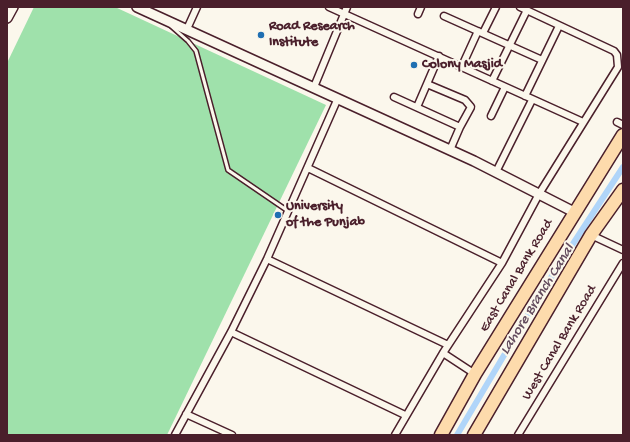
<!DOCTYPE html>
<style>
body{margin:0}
#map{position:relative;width:630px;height:442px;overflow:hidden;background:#fbf7ec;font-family:"Gochi Hand",sans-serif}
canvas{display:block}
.frame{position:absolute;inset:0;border:8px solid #4a1f2b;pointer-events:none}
</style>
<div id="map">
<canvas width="630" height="442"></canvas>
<div class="frame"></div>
</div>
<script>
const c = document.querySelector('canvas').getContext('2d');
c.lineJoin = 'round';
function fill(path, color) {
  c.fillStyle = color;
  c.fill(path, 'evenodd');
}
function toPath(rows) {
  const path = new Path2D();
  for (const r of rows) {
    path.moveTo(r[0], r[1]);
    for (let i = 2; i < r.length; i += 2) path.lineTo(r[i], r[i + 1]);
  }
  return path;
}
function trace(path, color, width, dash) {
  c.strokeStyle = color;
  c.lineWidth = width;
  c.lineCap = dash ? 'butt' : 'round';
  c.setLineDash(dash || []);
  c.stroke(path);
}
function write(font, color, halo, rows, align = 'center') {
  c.font = font + ' "Gochi Hand",sans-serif';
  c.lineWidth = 4;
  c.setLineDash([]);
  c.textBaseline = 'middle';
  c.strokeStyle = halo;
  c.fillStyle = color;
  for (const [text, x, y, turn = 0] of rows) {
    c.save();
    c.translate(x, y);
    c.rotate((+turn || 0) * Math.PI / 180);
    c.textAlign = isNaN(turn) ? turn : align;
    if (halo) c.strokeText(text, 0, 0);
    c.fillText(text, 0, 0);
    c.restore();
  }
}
const green = toPath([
 [34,7,115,7,326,105,167,435,7,435,7,63]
]);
const canal = toPath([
 [457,435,539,296,623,167]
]);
const lane = toPath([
 [171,26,188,41,196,51,228,170,288,211]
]);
const street = toPath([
 [329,7,583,122],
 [418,14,421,7],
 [444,16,542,60],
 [187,29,197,7],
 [483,33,496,7],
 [462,66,478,31],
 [492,81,527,10],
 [427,84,465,100,471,107,460,127],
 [314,87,347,7],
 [525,96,559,26],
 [394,97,460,127,450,150],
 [417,107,439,56],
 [491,116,505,87],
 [617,122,623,125],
 [308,168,502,263],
 [496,172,532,100],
 [591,235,623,250],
 [267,259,448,345],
 [231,332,405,415],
 [443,353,475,374],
 [186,414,232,435],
 [175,435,231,332,267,259,338,98],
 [395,435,443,353,502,263,539,194,618,67,617,55,614,51,520,7],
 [518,435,623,263]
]);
const secondary = toPath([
 [137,7,474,161,574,212],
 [7,18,13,7]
]);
const highway = toPath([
 [441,435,475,374,623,135],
 [474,435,591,235,623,190]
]);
const markers = [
 [261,35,4,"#1f6fb2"],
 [414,65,4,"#1f6fb2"],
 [278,215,4,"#1f6fb2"]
];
const poiNames = [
 ["Road Research",269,27],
 ["Institute",269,43],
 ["Colony Masjid",422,65],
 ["University",286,207],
 ["of the Punjab",286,223]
];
const streetNames = [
 ["East Canal Bank Road",517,276,-59],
 ["West Canal Bank Road",560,343,-59]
];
const waterNames = [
 ["Lahore Branch Canal",538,300,-58]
];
fill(green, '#9fe1ab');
trace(canal, '#b0d5f9', 6);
trace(lane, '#4a1f2b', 6);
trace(street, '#4a1f2b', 9);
trace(secondary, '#4a1f2b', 12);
trace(highway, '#4a1f2b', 15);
trace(lane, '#fbf7ec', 3);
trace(street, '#fbf7ec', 6);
trace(secondary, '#fbf7ec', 9);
trace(highway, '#fddbac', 12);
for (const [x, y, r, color] of markers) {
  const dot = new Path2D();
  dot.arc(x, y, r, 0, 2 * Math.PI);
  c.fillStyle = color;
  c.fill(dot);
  trace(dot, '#fbf7ec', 1.5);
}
write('bold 14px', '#4a1f2b', '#fbf7ec', poiNames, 'left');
write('14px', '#4a1f2b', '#fbf7ec', streetNames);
write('italic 15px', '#644c5e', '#fbf7ec', waterNames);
</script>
